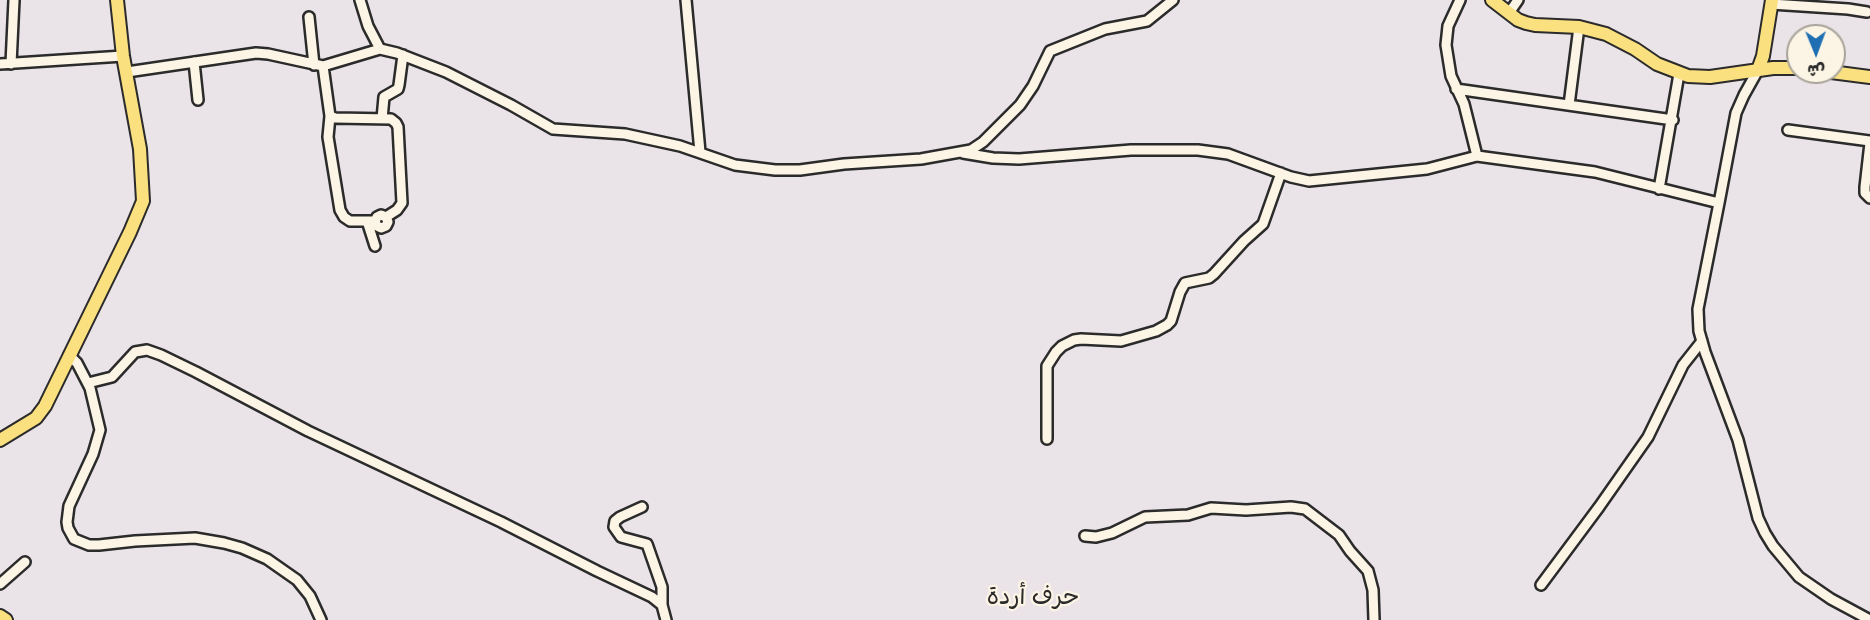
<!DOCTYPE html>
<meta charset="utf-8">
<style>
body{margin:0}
#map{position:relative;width:1870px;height:620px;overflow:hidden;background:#eae3e7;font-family:Sriracha,"Playpen Sans Arabic",sans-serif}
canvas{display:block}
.north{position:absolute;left:1786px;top:24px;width:60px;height:60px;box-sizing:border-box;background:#fcf5e5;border:2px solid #a8a49b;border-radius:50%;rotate:179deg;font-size:16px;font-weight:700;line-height:24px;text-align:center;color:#2b2b2b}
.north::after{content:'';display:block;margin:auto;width:21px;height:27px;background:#1f6fb2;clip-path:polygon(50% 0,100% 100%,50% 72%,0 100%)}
</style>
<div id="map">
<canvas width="1870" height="620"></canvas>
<div class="north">ش</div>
</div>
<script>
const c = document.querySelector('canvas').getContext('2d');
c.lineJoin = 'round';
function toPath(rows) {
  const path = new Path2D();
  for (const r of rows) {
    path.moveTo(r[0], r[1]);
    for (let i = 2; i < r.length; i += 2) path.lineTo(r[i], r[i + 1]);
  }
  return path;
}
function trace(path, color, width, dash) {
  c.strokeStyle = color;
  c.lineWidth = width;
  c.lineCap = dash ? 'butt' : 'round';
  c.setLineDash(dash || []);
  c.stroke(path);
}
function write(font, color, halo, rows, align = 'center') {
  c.font = font + ' Sriracha,"Playpen Sans Arabic",sans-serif';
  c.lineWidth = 4.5;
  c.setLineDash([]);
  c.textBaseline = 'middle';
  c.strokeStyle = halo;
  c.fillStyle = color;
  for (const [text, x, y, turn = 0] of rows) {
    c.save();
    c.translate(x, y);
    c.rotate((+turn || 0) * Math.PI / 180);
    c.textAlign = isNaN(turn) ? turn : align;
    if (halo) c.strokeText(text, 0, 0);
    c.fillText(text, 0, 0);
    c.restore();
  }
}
const minor = toPath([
 [360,0,368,26,380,49],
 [686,0,700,152],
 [1460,0,1448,26,1446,45,1451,76,1464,104,1477,156],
 [1771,4,1848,9,1867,12],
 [1509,13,1518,0],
 [309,17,314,65],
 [194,62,198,100],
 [0,64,123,56],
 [11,64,14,0],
 [323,66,330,116,328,137,340,210,344,217,350,221,375,221,377,226,381,228,386,226,388,222,386,217,381,215,377,217,375,221],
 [127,72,256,53,268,54,323,66,380,49,397,53,446,72,511,105,553,129,625,134,680,146,735,165,775,170,800,170,844,164,921,159,971,150,983,142,1020,105,1033,86,1050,51,1105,29,1147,21,1173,0],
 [1456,89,1673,120],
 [1569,105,1579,27],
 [330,116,335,118,391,119,396,123,398,127,402,203,397,210,386,217],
 [382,119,384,97,398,89,399,85,403,55],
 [1788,130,1870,141],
 [1870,143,1865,187,1865,193,1870,198],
 [963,153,993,158,1019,159,1131,150,1198,150,1228,154,1291,177,1309,181,1427,169,1477,156,1595,172,1719,203,1736,113,1744,95,1758,70],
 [1659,189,1679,74],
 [1719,203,1698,309,1699,331,1705,352,1738,440,1758,518,1765,533,1773,546,1799,577,1831,599,1870,620],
 [367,221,375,246],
 [69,355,77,363,90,388,100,430,93,454,69,506,67,522,68,528,74,539,89,545,99,545,135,541,195,538,224,543,242,548,267,559,297,580,310,596,321,620],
 [88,383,112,377,135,352,147,350,161,355,196,372,308,431,501,522,597,571,652,597,662,605,666,620],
 [1047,439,1047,366,1056,352,1062,346,1074,340,1081,339,1121,341,1156,331,1167,325,1171,321,1180,292,1185,283,1209,278,1214,274,1244,241,1263,224,1281,173],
 [642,507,620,517,615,521,614,527,621,537,647,544,662,587,662,605],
 [1085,536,1096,537,1112,533,1145,517,1188,515,1211,508,1246,510,1291,507,1305,509,1339,535,1350,551,1368,571,1373,590,1374,620],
 [0,584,25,562],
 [1541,585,1599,507,1648,437,1683,365,1702,341]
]);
const major = toPath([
 [1492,0,1518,20,1526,23,1535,25,1579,27,1606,34,1635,49,1657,64,1688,76,1710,77,1773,68,1798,68],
 [1758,70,1763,56,1772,0],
 [1831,72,1870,77],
 [0,440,36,418,45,406,130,232,143,201,140,149,123,56,117,0],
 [0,616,6,620]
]);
const quarterNames = [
 ["حرف أردة",1033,598]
];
trace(minor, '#2b2b2b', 14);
trace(major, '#2b2b2b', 16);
trace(minor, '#fcf5e5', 9);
trace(major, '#fbe080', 12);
write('24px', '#2b2b2b', '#fcf5e5', quarterNames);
</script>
